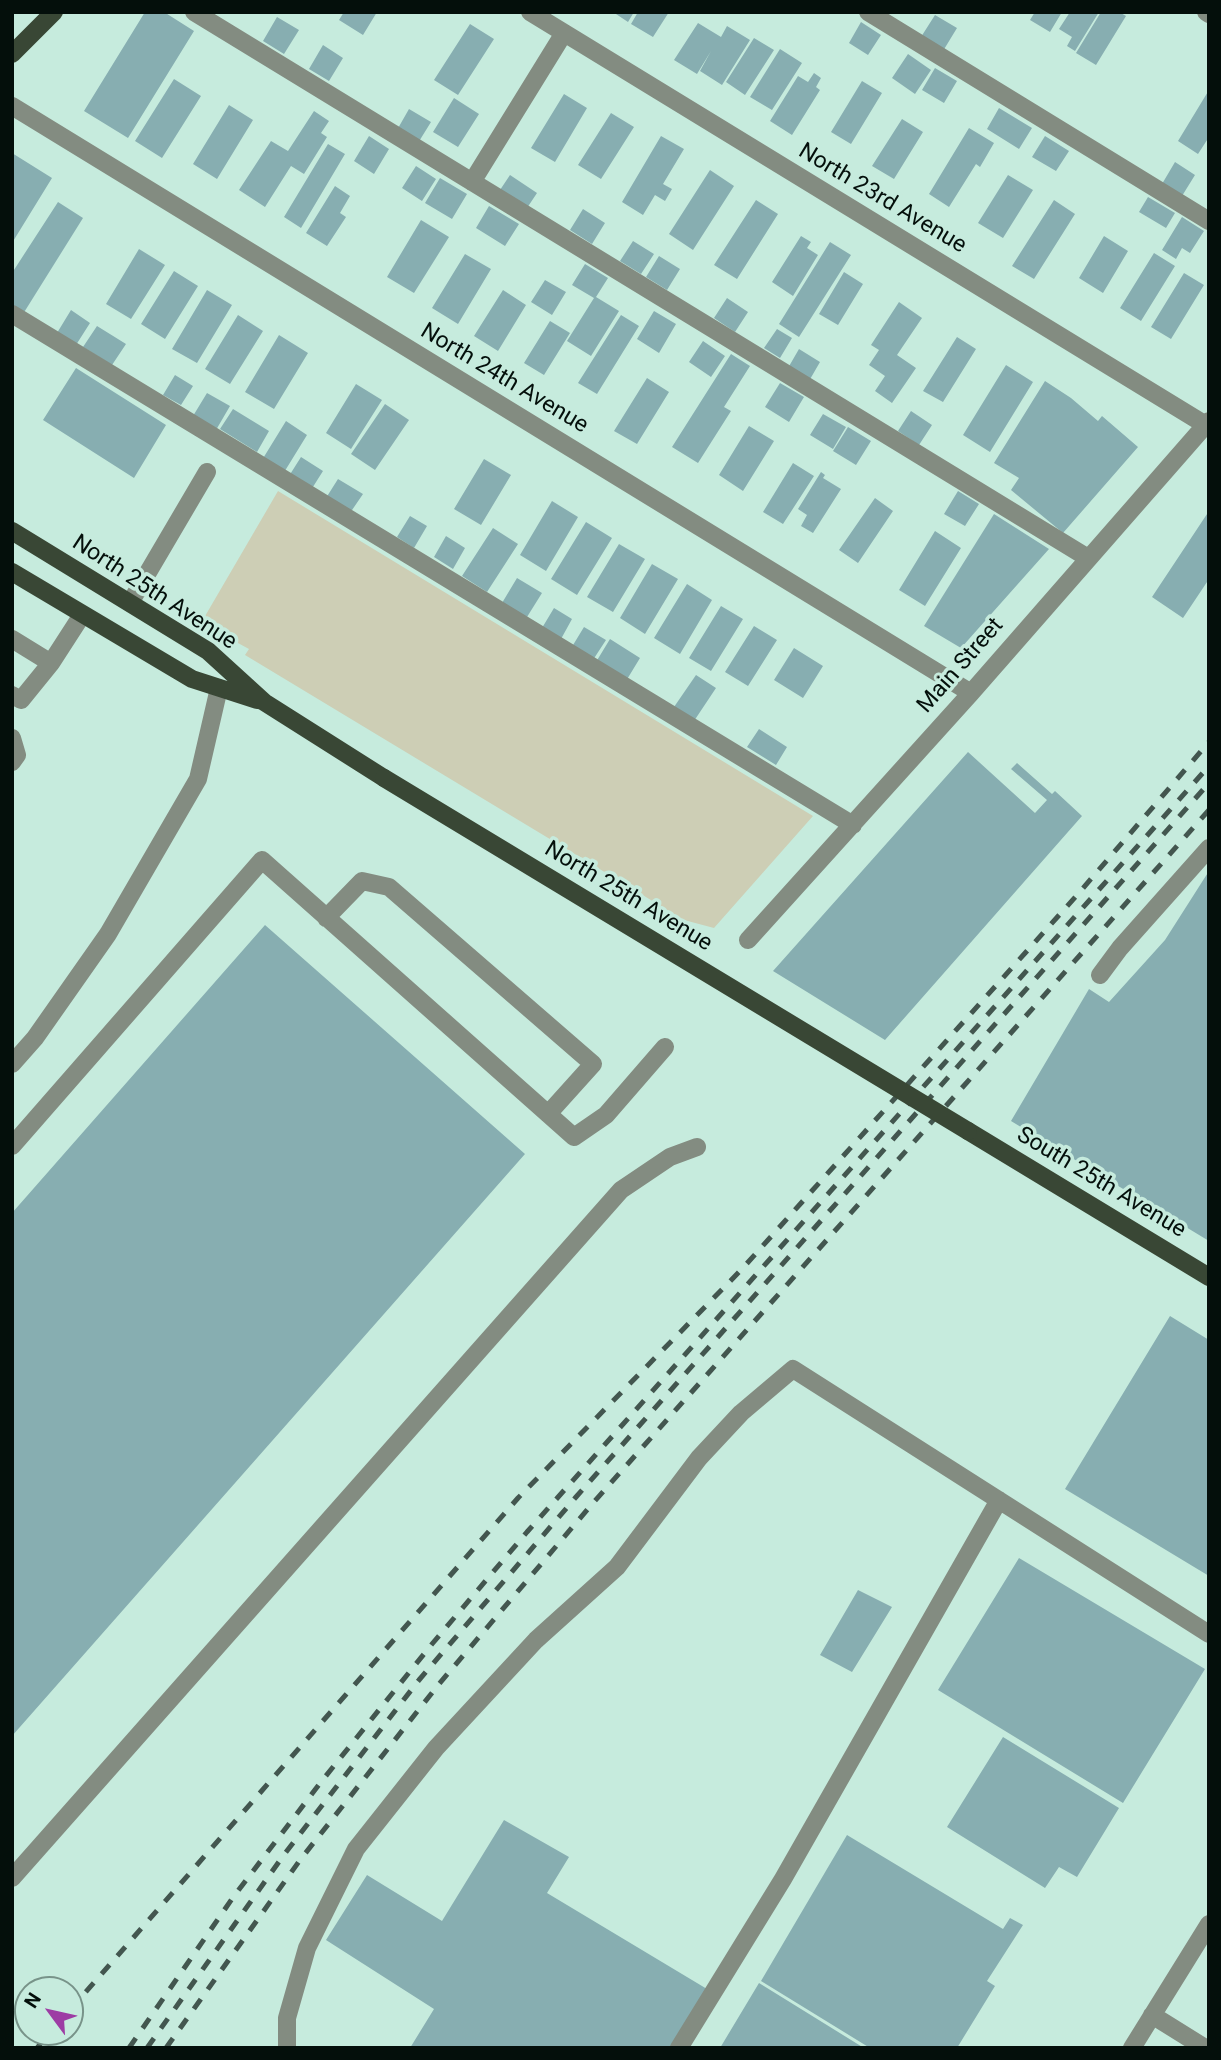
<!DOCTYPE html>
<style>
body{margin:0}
#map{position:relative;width:1221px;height:2060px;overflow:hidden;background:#c6ebdd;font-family:Roboto,sans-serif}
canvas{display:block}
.frame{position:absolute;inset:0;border:14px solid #040f0b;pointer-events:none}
.north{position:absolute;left:14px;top:1976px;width:70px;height:70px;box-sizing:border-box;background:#c6ebdd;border:2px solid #789389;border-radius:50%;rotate:303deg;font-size:19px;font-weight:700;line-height:28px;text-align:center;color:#040f0b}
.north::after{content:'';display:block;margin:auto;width:24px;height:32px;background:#9d3ca4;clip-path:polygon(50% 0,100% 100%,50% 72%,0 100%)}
</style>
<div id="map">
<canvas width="1221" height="2060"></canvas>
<div class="frame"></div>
<div class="north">N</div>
</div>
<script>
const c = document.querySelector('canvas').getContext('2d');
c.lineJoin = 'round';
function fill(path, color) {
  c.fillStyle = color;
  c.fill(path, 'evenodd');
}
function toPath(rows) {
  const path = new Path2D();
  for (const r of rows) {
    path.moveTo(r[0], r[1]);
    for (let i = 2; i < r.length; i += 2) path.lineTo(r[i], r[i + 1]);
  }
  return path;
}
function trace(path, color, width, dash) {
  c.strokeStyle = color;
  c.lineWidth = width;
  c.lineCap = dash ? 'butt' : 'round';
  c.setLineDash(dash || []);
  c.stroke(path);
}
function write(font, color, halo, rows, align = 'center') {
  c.font = font + ' Roboto,sans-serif';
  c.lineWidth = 7;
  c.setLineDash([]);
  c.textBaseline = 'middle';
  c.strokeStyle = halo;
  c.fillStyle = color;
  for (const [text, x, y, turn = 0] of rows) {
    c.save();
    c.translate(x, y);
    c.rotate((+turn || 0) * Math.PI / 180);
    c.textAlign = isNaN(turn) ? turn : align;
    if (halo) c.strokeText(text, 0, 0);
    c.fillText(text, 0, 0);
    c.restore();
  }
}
const green = toPath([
 [278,491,813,816,714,928,684,920,245,655,249,649,201,623]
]);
const building = toPath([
 [145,12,164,12,194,31,128,138,84,111],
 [344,12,377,12,363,35,339,20],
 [613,12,634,12,628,22],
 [638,12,669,12,653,37,631,24],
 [1035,12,1062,12,1050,32,1030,20],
 [1070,12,1099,12,1075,51,1067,46,1072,37,1059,29],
 [1101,12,1119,12,1126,16,1096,65,1076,53],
 [935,15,957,28,943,51,921,37],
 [277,17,299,30,284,54,263,41],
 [861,22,881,35,868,55,849,43],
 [698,23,721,37,727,26,750,40,722,85,700,71,711,51,697,74,674,60],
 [470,24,494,39,458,95,434,80],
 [754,38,774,50,745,95,726,82],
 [323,45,343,58,329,81,309,69],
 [780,49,802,63,772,110,750,97],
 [908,54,931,70,915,94,892,78],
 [935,68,957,81,944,103,922,90],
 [814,73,821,78,816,87,820,90,792,135,770,121,798,76,808,82],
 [174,79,201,96,162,158,135,141],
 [862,81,882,93,851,144,831,132],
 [1209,90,1209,137,1198,154,1178,141],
 [564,94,587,108,555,162,531,148],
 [454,98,479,114,458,147,433,132],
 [229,105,253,120,217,179,193,164],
 [999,108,1032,128,1019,149,987,129],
 [409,109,431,122,418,143,397,130],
 [314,111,329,121,321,133,327,137,304,174,291,166,265,207,239,190,271,141,288,151],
 [611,113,634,127,601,179,578,165],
 [902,119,923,132,894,179,872,166],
 [969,128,994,143,980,167,976,164,949,207,929,194],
 [369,136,389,149,374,174,354,161],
 [661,136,684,149,663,184,672,189,665,201,655,195,643,215,622,202],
 [1045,136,1069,151,1056,171,1032,157],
 [328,144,345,154,301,228,284,217],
 [12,153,52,178,12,243],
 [1175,162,1195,175,1182,196,1162,184],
 [416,166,436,179,422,201,402,188],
 [710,170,734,186,693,250,669,234],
 [510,175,537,193,527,208,500,190],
 [1008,175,1033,190,1003,238,978,223],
 [440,178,467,194,452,219,425,203],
 [335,186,350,196,340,213,346,217,327,246,306,233],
 [1148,197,1175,213,1166,228,1139,212],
 [756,200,778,214,737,279,714,265],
 [1054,200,1075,214,1034,279,1012,266],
 [58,202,83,218,23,314,12,307,12,273],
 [489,206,519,224,505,246,476,228],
 [583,209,605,223,592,244,570,230],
 [1182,217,1204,231,1190,253,1182,248,1176,259,1162,250],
 [421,220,449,237,414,293,387,277],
 [801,236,811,242,807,248,818,255,793,296,772,282],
 [1104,236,1128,251,1103,293,1079,278],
 [633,241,654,254,641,274,620,261],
 [830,242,851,255,799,337,779,324],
 [139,249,165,265,131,319,106,304],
 [1154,253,1175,266,1141,321,1120,308],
 [465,254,491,269,458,324,432,308],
 [659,256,680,269,667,290,646,277],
 [585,264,608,278,596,297,619,311,591,356,567,341,594,298,572,285],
 [174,271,198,286,165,339,141,324],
 [844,272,863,284,838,325,819,314],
 [1184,273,1204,285,1171,339,1151,327],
 [545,280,566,292,552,315,531,302],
 [207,290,232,305,197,363,172,349],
 [503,290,526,305,498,351,474,336],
 [727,298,748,312,735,332,714,318],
 [899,302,922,318,897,355,916,368,892,403,875,391,885,376,869,365,879,350,871,345],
 [71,310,90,323,76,345,57,333],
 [654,311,676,324,659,353,637,339],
 [238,315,263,331,230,384,205,369],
 [621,315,639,326,597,394,578,383],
 [550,321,570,333,544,375,524,363],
 [97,326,126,344,112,365,83,347],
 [777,329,792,338,780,358,764,348],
 [279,335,308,353,274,409,245,392],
 [957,337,976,349,943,402,923,391],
 [703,341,725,356,711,377,689,362],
 [799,349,820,362,809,381,788,368],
 [731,354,750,366,724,407,731,411,698,463,672,447],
 [1006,365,1033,382,990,452,963,435],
 [76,368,166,425,134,478,43,420],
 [175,375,193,386,181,405,163,395],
 [647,378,669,392,637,444,614,431],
 [1045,381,1071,398,1098,421,1102,416,1138,447,1063,533,1011,490,1019,478,994,463],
 [780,383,804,397,789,422,765,407],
 [356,384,382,400,351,449,326,433],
 [207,393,230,406,216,430,193,416],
 [385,404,409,420,375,470,351,454],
 [233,409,269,431,257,452,220,429],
 [911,411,932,425,919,445,898,431],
 [823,414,846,427,833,449,810,435],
 [286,421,307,435,283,474,262,460],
 [749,426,774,441,743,491,719,475],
 [848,427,871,441,856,465,833,451],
 [301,457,323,471,311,490,289,476],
 [484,459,511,475,481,525,454,509],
 [793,463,814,476,783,524,763,512],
 [821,472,825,475,823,478,841,489,813,533,801,526,807,515,798,509],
 [338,479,363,494,350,513,326,498],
 [958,491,979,504,965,526,944,514],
 [875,498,893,511,858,563,839,550],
 [552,501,578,517,546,571,520,555],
 [1209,511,1209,579,1183,618,1152,597],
 [994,514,1049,549,961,648,924,626],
 [410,516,427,526,414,548,397,537],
 [586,522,612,538,577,595,551,579],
 [493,528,518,544,487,592,462,576],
 [935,531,961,548,925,606,899,590],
 [446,536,465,548,453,569,434,557],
 [619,544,645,559,613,612,587,597],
 [652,564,678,579,645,634,620,618],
 [517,578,542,593,527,617,502,603],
 [687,584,712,600,680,654,654,638],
 [721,606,743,619,711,671,689,658],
 [554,608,572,619,561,639,542,628],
 [754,626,777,640,748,686,725,672],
 [584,627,606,640,591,663,570,650],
 [610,639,640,658,626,681,596,662],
 [794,648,823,666,803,698,774,680],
 [696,675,716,688,694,721,674,707],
 [759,729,787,747,776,765,747,747],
 [968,752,1035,813,1047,800,1011,769,1017,763,1052,794,1055,791,1082,816,885,1040,773,971],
 [1209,871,1209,1241,1011,1121,1089,989,1109,1002,1165,940],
 [265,925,525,1154,12,1736,12,1213],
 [1170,1316,1209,1340,1209,1576,1065,1489],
 [1019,1558,1205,1669,1123,1803,938,1690],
 [858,1590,892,1607,852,1672,820,1655],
 [1003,1737,1119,1808,1077,1877,1059,1867,1045,1888,947,1827],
 [504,1820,569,1857,547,1893,707,1989,670,2048,410,2048,434,2009,326,1940,367,1875,442,1921],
 [847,1835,1003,1929,1010,1918,1023,1925,987,1981,995,1986,957,2048,870,2048,761,1981],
 [759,1983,864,2048,720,2048]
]);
const minor = toPath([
 [194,12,1088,558],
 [530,12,1209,427],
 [868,12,1209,221],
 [1206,12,1209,14],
 [12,106,971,693],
 [472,182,564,33],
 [12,314,853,825],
 [130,603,207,472],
 [12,639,51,663,82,615],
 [12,695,21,700,51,663],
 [12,738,17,755,12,762],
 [326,918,362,881,389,887,593,1064,548,1114],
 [748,940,971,693,1209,421],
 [1100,975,1120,948,1209,848],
 [12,1064,35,1038,108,934,198,779,219,688],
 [12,1146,262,860,574,1137,606,1115,665,1047],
 [12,1878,621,1190,670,1157,697,1147],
 [1152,2015,1205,2048],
 [287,2048,287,2018,307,1948,356,1849,436,1748,536,1640,617,1567,699,1458,741,1413,793,1369,1209,1634],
 [679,2048,783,1879,999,1500],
 [1132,2048,1209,1924]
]);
const major = toPath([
 [12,54,54,12],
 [12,531,208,651,264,702,384,778],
 [12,572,192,679,257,700],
 [968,1131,1209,1277]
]);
const rail = toPath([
 [70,2010,518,1498,742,1269,1078,894,1209,742],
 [37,2048,50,2032],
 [129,2048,234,1896,321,1782,432,1644,527,1532,1209,766],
 [147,2048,283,1856,419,1680,576,1497,1209,783],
 [166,2048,300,1860,439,1684,593,1503,1209,810]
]);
const majorBridge = toPath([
 [384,778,968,1131]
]);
const streetNames = [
 ["North 23rd Avenue",882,199,31],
 ["North 24th Avenue",504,379,31],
 ["North 25th Avenue",154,593,33],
 ["Main Street",961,666,-49],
 ["North 25th Avenue",628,897,31],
 ["South 25th Avenue",1101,1183,31]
];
fill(green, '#cdceb5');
fill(building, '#87aeb1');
trace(minor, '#838c81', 18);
trace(major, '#394735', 18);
trace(rail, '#43564f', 5, [12, 12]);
trace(majorBridge, '#394735', 18);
write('23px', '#040f0b', '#c6ebdd', streetNames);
</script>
